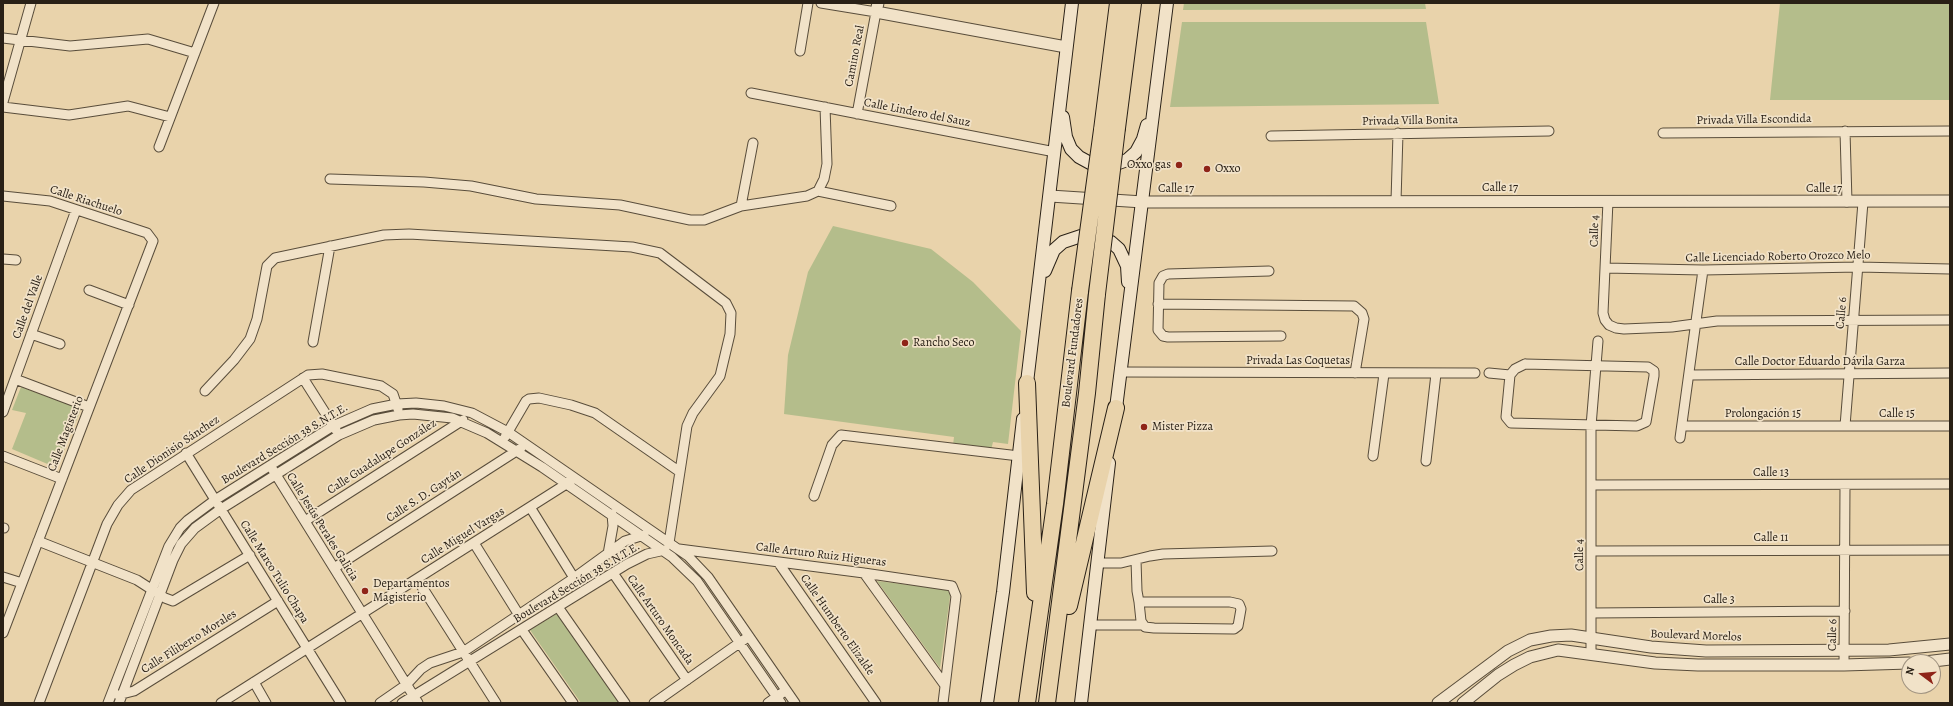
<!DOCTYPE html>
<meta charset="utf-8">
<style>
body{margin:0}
#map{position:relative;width:1953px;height:706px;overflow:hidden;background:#e9d3ab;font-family:Alegreya,serif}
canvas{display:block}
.frame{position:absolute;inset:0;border:4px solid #292016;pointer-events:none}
.north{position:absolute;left:1901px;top:654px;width:40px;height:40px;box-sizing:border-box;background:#f1e2c8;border:1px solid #a19481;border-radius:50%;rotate:286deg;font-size:11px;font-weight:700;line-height:16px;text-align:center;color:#292016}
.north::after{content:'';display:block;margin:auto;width:14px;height:18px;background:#8f2418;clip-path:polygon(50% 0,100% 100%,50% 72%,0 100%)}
</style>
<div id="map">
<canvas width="1953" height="706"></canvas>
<div class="frame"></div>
<div class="north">N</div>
</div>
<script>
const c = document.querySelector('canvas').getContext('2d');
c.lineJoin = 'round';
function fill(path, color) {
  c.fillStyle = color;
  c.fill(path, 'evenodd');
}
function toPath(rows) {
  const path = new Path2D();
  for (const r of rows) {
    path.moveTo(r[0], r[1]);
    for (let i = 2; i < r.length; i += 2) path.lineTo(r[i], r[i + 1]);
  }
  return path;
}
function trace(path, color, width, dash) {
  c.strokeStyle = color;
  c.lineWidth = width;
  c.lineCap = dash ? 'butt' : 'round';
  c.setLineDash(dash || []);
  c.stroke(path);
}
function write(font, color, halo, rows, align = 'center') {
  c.font = font + ' Alegreya,serif';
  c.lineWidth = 3.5;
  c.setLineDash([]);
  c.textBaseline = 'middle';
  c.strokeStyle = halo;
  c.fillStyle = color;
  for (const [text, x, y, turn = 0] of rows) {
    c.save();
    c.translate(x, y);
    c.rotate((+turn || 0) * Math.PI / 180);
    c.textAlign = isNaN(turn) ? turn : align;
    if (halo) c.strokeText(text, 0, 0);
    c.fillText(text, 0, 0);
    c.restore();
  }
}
const green = toPath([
 [1184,3,1425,3,1426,9,1183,10],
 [1780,3,1950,3,1950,100,1770,100],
 [1182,22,1426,22,1439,104,1170,107],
 [833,226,931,249,973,282,1021,331,1008,444,993,442,991,450,953,445,954,437,784,414,788,355,808,272],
 [21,387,81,409,57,468,12,449,26,413,12,410],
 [877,581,951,590,940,668],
 [558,613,622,703,581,703,530,630]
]);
const minor = toPath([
 [821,3,876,12,857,114],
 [3,38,70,46,148,39,195,53],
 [800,51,808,3],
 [751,93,1055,152],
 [3,102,31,3],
 [3,107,69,115,128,106,170,117],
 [1845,131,1847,202],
 [1663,133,1950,131],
 [1271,136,1549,131],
 [159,147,214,3],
 [330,179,424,182,471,186,536,199,620,205,690,220,704,220,741,206,807,196,818,191,824,179,827,164,825,107],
 [818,191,891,206],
 [3,196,50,201,147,233,153,241,3,633],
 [1396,201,1398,133],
 [1608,201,1603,313,1605,320,1609,325,1616,328,1624,329,1672,327,1717,321,1950,320],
 [741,206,753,143],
 [3,259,16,260],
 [1605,268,1703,270,1858,267,1950,269],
 [1269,271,1168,274,1163,276,1159,283,1158,330,1163,336,1168,337,1281,336],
 [89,290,129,305],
 [1158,304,1354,306,1362,313,1364,319,1355,373],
 [31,334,60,344],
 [313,342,330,246],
 [1525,364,1648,367,1654,371,1654,376,1646,422,1637,426,1511,423,1506,417,1510,375,1515,369,1525,364],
 [1121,372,1475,373],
 [1489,373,1510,375],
 [1689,375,1950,373],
 [303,378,336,430],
 [15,379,89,407],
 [205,391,234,360,250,339,257,319,267,266,275,258,384,235,409,234,632,247,660,253,726,303,731,313,730,334,720,376,693,413,687,426,669,543],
 [3,412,76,210],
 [1682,426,1950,426],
 [1845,426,1863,202],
 [505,437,526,401,529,399,539,398,571,405,595,413,680,472],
 [1680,438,1703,270],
 [186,453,341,703],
 [3,456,62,479],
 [1373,456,1384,374],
 [1426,461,1436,374],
 [273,470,418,703],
 [1591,485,1950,484],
 [814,496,832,445,841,435,1019,456],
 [530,507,574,578],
 [305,521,463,420],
 [3,528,4,528],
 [38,541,137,580,165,598,173,601,250,555],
 [474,543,519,615],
 [679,549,864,573,952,586,956,596,943,703],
 [1592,551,1950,550],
 [608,554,613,526,612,514],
 [1136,560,1137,591,1139,602,1141,621,1145,627,1154,628,1234,629,1238,626,1241,609,1239,604,1230,602,1139,602],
 [778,562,876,703],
 [1098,563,1121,563,1150,556,1163,554,1272,551],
 [334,568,521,448],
 [613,573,687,680],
 [864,573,944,684],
 [3,577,22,583],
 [417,579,496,703],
 [558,607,625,703],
 [1592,613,1845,611],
 [1090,625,1142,625],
 [522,630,573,703],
 [1591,653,1591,426,1598,341],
 [1844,665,1845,485],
 [254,682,266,703],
 [118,695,134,691,278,601],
 [39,703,107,524,118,505,131,490,308,375,322,374,381,386,393,394,398,409],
 [108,703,169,546,180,528,188,520,215,500,333,426,372,409,397,404,416,403,444,406,472,413,508,432,688,556,708,577,795,703],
 [119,703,173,560,181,544,195,528,221,509,339,435,374,420,399,415,413,414,452,418,487,433,542,467,672,557,697,581,781,703],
 [221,703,571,481],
 [380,703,406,685,421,669,430,663,463,652,574,578,625,541,644,535],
 [402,703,627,564,647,554,665,550],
 [654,703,745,639],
 [768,703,782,693]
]);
const tertiary = toPath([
 [878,3,876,12,1066,47],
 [1050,196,1143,202,1950,201],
 [1925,662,1950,659],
 [1438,703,1508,651,1530,640,1551,636,1571,635,1651,647,1706,651,1889,650,1950,644],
 [1463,703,1498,675,1514,665,1530,657,1558,650,1655,663,1698,665,1844,665,1909,663]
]);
const secondary = toPath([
 [1063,117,1066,137,1071,149,1079,157,1090,163,1103,165,1116,164,1127,160,1136,152,1143,139,1147,125],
 [1045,271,1054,250,1063,242,1081,236,1097,238,1111,242,1119,249,1127,266,1128,282],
 [1026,391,1072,3],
 [1115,416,1167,3],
 [987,703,1003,592,1023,419],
 [1081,703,1109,463]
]);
const motorway = toPath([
 [1117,128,1133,3],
 [1102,130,1118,3],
 [1027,383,1035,593],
 [1069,606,1116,408],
 [1027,703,1055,504,1080,291],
 [1047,703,1087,393,1097,294]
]);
const motorwayBridge = toPath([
 [1080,291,1102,130],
 [1097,294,1117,128]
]);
const markers = [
 [1179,165,4,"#8f2418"],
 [1207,169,4,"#8f2418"],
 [905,343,4,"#8f2418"],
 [1144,427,4,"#8f2418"],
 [365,591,4,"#8f2418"]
];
const streetNames = [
 ["Camino Real",855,56,-79],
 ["Calle Lindero del Sauz",917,113,11],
 ["Privada Villa Escondida",1754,120,-1],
 ["Privada Villa Bonita",1410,121,-1],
 ["Calle 17",1500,188],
 ["Calle 17",1176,189],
 ["Calle 17",1824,189],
 ["Calle Riachuelo",86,201,18],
 ["Calle 4",1595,231,-88],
 ["Calle Licenciado Roberto Orozco Melo",1778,257,-1],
 ["Calle del Valle",28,307,-70],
 ["Calle 6",1842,313,-85],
 ["Boulevard Fundadores",1073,353,-83],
 ["Privada Las Coquetas",1298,361],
 ["Calle Doctor Eduardo Dávila Garza",1820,362],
 ["Prolongación 15",1763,414],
 ["Calle 15",1897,414],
 ["Calle Magisterio",66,434,-69],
 ["Boulevard Sección 38 S.N.T.E.",285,444,-31],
 ["Calle Dionisio Sánchez",172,450,-34],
 ["Calle Guadalupe González",382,457,-33],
 ["Calle 13",1771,473],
 ["Calle S. D. Gaytán",424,496,-33],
 ["Calle Jesús Perales Galicia",322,527,58],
 ["Calle Miguel Vargas",463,536,-32],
 ["Calle 11",1771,538],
 ["Calle Arturo Ruiz Higueras",821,555,7],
 ["Calle 4",1580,555,-91],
 ["Calle Marco Tulio Chapa",274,572,58],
 ["Boulevard Sección 38 S.N.T.E.",577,583,-31],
 ["Calle 3",1719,600],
 ["Calle Arturo Moncada",660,620,55],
 ["Calle Humberto Elizalde",837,625,55],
 ["Calle 6",1833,635,-89],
 ["Boulevard Morelos",1696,636,2],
 ["Calle Filiberto Morales",189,642,-32]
];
const poiNames = [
 ["Oxxo gas",1171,165,"right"],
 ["Oxxo",1215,169],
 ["Rancho Seco",913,343],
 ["Mister Pizza",1152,427],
 ["Departamentos",373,584],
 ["Magisterio",373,598]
];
fill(green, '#b4bd8b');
trace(minor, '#594d3b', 11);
trace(tertiary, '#594d3b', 13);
trace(secondary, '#292016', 14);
trace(motorway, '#292016', 18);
trace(minor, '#f1e2c8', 9);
trace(tertiary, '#f1e2c8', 11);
trace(secondary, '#f1e2c8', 12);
trace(motorway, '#e9d3ab', 16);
trace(motorwayBridge, '#292016', 18, []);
trace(motorwayBridge, '#e9d3ab', 16);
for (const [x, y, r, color] of markers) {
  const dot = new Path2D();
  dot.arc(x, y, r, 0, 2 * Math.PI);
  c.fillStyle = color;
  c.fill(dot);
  trace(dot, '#f1e2c8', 1.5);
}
write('12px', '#292016', '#f1e2c8', streetNames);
write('12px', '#292016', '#f1e2c8', poiNames, 'left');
</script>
